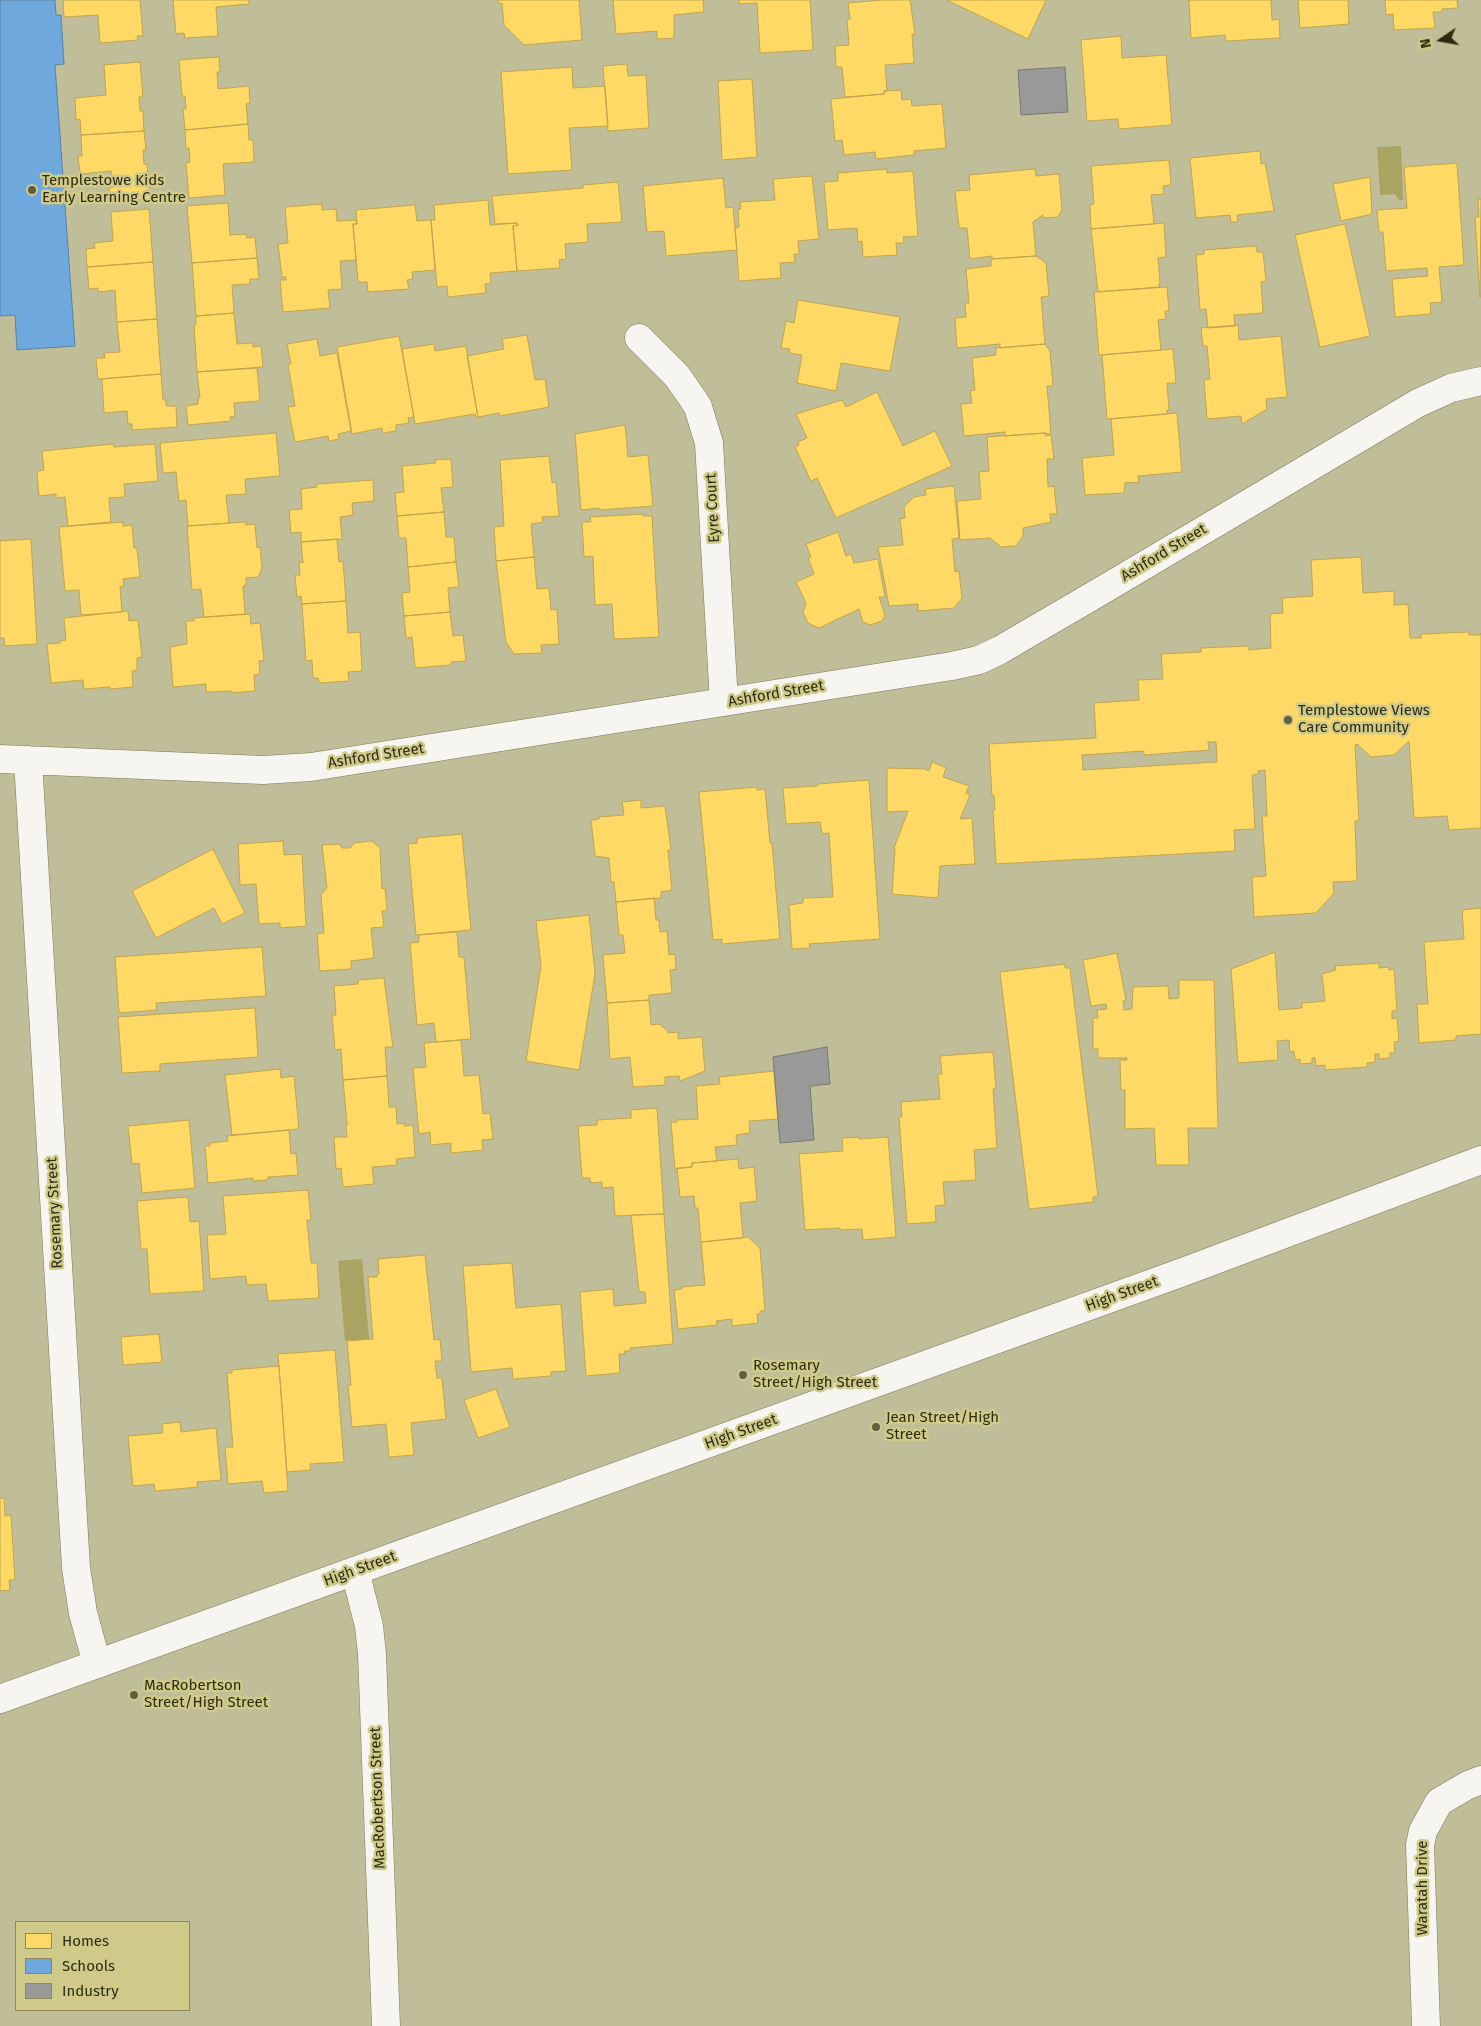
<!DOCTYPE html>
<style>
body{margin:0}
#map{position:relative;width:1481px;height:2026px;overflow:hidden;background:#c0bd99;font-family:"Fira Sans",sans-serif}
canvas{display:block}
.legend{position:absolute;left:15px;top:1921px;width:175px;height:90px;box-sizing:border-box;background:#cfca8a;border:1px solid #8f8a5a;margin:0;padding:6px 9px;list-style:none;font-size:15px;color:#2e2b11}
.legend li{display:flex;align-items:center;gap:10px;height:25px}
.legend b{width:25px;border:1px solid #8f8a5a}
.north{position:absolute;left:1416px;top:15px;width:50px;height:50px;-webkit-text-stroke:4px #cfca8a;paint-order:stroke;rotate:258deg;font-size:14px;font-weight:700;line-height:20px;text-align:center;color:#2e2b11}
.north::after{content:'';display:block;margin:auto;width:18px;height:22px;background:#2e2b11;clip-path:polygon(50% 0,100% 100%,50% 72%,0 100%)}
</style>
<div id="map">
<canvas width="1481" height="2026"></canvas>
<ul class="legend">
<li><b style="height:14px;background:#ffd966"></b>Homes</li>
<li><b style="height:14px;background:#6fa8dc"></b>Schools</li>
<li><b style="height:14px;background:#999"></b>Industry</li>
</ul>
<div class="north">N</div>
</div>
<script>
const c = document.querySelector('canvas').getContext('2d');
c.lineJoin = 'round';
function fill(path, color) {
  c.fillStyle = color;
  c.fill(path, 'evenodd');
}
function toPath(rows) {
  const path = new Path2D();
  for (const r of rows) {
    path.moveTo(r[0], r[1]);
    for (let i = 2; i < r.length; i += 2) path.lineTo(r[i], r[i + 1]);
  }
  return path;
}
function trace(path, color, width, dash) {
  c.strokeStyle = color;
  c.lineWidth = width;
  c.lineCap = dash ? 'butt' : 'round';
  c.setLineDash(dash || []);
  c.stroke(path);
}
function write(font, color, halo, rows, align = 'center') {
  c.font = font + ' "Fira Sans",sans-serif';
  c.lineWidth = 5;
  c.setLineDash([]);
  c.textBaseline = 'middle';
  c.strokeStyle = halo;
  c.fillStyle = color;
  for (const [text, x, y, turn = 0] of rows) {
    c.save();
    c.translate(x, y);
    c.rotate((+turn || 0) * Math.PI / 180);
    c.textAlign = isNaN(turn) ? turn : align;
    if (halo) c.strokeText(text, 0, 0);
    c.fillText(text, 0, 0);
    c.restore();
  }
}
const water = toPath([
 [1401,146,1403,200,1399,200,1395,194,1380,195,1377,147],
 [362,1259,369,1339,345,1341,338,1261]
]);
const homes = toPath([
 [63,0,140,0,143,36,137,36,138,40,100,43,98,15,64,17,63,0],
 [173,0,249,0,249,4,216,7,218,36,185,38,184,33,176,34,173,0],
 [498,0,579,0,582,40,524,45,504,25,502,3,499,4,498,0],
 [613,0,703,0,704,12,674,15,674,38,657,39,657,31,616,34,613,0],
 [739,0,810,0,813,50,760,53,757,3,739,4,739,0],
 [882,0,910,0,915,34,912,34,914,63,885,65,887,91,884,91,884,94,845,97,842,67,836,67,835,46,849,45,847,19,850,19,848,3,882,0],
 [947,0,1046,0,1028,39,947,0],
 [1189,0,1271,0,1272,20,1279,19,1280,38,1226,41,1225,35,1191,38,1189,0],
 [1298,0,1348,0,1349,24,1300,28,1298,0],
 [1385,0,1457,0,1458,8,1442,9,1442,12,1433,12,1435,28,1394,30,1393,14,1386,15,1385,0],
 [1121,36,1122,58,1166,55,1172,125,1119,129,1118,119,1087,121,1081,40,1121,36],
 [219,57,220,72,217,72,218,89,249,86,250,103,246,104,248,124,185,130,183,109,186,109,185,96,182,96,179,60,219,57],
 [140,62,143,97,139,97,140,111,143,111,144,131,81,135,80,119,76,120,75,98,106,95,104,65,140,62],
 [627,64,628,76,646,75,649,128,608,131,603,66,627,64],
 [572,67,573,88,605,86,608,126,569,128,572,170,508,174,501,72,572,67],
 [752,79,757,157,722,160,718,81,752,79],
 [901,90,902,100,911,99,912,106,942,104,946,148,914,151,914,155,876,159,875,152,844,155,842,140,835,141,831,99,884,94,884,91,901,90],
 [248,124,249,140,253,140,254,162,223,164,225,195,189,198,186,163,190,162,189,148,186,148,185,130,248,124],
 [144,131,146,150,143,150,144,164,147,164,150,199,110,202,109,188,113,187,111,171,80,174,78,156,82,156,81,135,144,131],
 [1260,151,1261,164,1265,163,1274,211,1237,215,1238,222,1231,222,1230,215,1196,218,1190,158,1260,151],
 [1169,160,1171,185,1163,186,1164,194,1151,195,1154,224,1091,229,1090,205,1094,204,1091,166,1169,160],
 [1457,163,1464,265,1439,267,1442,302,1430,303,1431,314,1395,317,1392,279,1428,276,1427,268,1386,271,1383,232,1379,232,1377,210,1407,208,1404,167,1457,163],
 [887,169,887,173,913,171,918,236,903,237,904,243,896,243,897,255,863,257,862,241,858,242,857,228,828,230,824,182,838,181,838,173,887,169],
 [1035,169,1036,176,1059,174,1062,210,1058,217,1043,218,1043,215,1033,222,1036,256,992,259,992,256,970,259,967,228,959,228,955,191,970,190,969,175,1035,169],
 [812,176,819,239,798,241,799,254,794,254,795,262,780,263,781,278,739,281,735,228,739,227,738,209,741,209,740,202,775,200,773,179,812,176],
 [1370,177,1372,214,1341,221,1333,184,1370,177],
 [723,178,726,208,733,207,737,250,666,256,664,231,647,232,643,186,723,178],
 [618,182,622,222,587,224,588,242,565,244,566,259,559,260,560,268,517,271,513,226,518,225,517,223,495,224,492,196,583,188,583,185,618,182],
 [1478,199,1481,199,1480,298,1475,217,1479,217,1478,199],
 [488,200,490,225,517,223,518,225,513,226,517,271,490,273,491,283,485,284,486,293,448,297,447,286,437,287,431,220,435,220,434,205,488,200],
 [228,203,230,235,246,234,247,238,255,237,257,258,192,263,187,206,228,203],
 [322,204,322,210,336,209,337,221,356,220,357,224,353,224,356,260,340,261,342,289,328,290,330,308,283,312,280,280,286,280,286,277,282,277,278,244,288,243,285,207,322,204],
 [415,205,417,221,431,220,435,270,412,272,413,279,407,280,409,289,368,292,367,282,358,282,353,224,357,224,356,210,415,205],
 [149,209,153,262,87,267,86,249,95,248,94,243,113,241,111,212,149,209],
 [1164,223,1166,257,1158,258,1160,283,1159,284,1159,287,1098,292,1091,229,1164,223],
 [1345,224,1370,336,1320,347,1295,235,1345,224],
 [1256,246,1257,252,1263,252,1266,281,1261,282,1263,313,1234,315,1235,326,1208,328,1206,309,1200,310,1196,255,1204,254,1204,250,1256,246],
 [1036,256,1046,263,1049,296,1041,297,1045,344,1000,348,1000,344,957,348,955,318,966,317,965,303,969,303,966,269,991,266,991,260,992,259,1036,256],
 [257,258,259,279,250,279,250,284,232,285,234,313,196,316,192,263,257,258],
 [153,262,157,319,117,322,115,290,98,292,98,288,89,289,87,267,153,262],
 [1167,287,1169,311,1165,311,1166,319,1158,320,1161,350,1099,355,1094,292,1167,287],
 [798,300,900,317,890,371,841,363,836,391,797,383,802,355,789,353,790,349,781,348,786,321,794,323,798,300],
 [234,313,237,344,253,343,253,347,261,346,263,367,197,372,194,325,196,324,196,316,234,313],
 [157,319,161,374,98,379,96,358,105,358,104,353,120,352,117,322,157,319],
 [1238,325,1239,340,1281,336,1287,397,1266,399,1267,409,1242,424,1241,416,1207,419,1204,380,1210,379,1207,346,1203,346,1201,328,1238,325],
 [527,335,535,380,545,379,549,407,500,416,499,413,478,417,467,356,504,349,502,339,527,335],
 [399,336,414,417,408,418,409,423,396,425,396,431,383,433,382,428,352,434,337,347,399,336],
 [317,339,320,356,337,353,351,431,338,434,339,439,329,441,328,436,295,442,288,407,295,406,288,364,291,364,287,344,317,339],
 [434,344,435,351,466,346,478,417,476,417,475,414,415,424,402,349,434,344],
 [1045,344,1050,351,1053,386,1047,386,1051,434,1045,433,1005,436,1005,432,964,436,961,404,972,403,970,391,975,390,972,358,996,355,996,348,1045,344],
 [1173,349,1176,383,1167,383,1169,410,1167,410,1167,414,1107,419,1102,355,1173,349],
 [257,368,260,401,234,403,235,416,230,417,231,421,188,425,186,406,198,404,198,398,200,398,197,372,257,368],
 [161,374,163,400,166,400,166,406,176,406,177,427,132,430,132,424,128,424,127,411,104,413,102,379,161,374],
 [877,392,903,446,935,431,952,466,836,518,817,478,811,481,795,447,799,445,798,442,807,438,796,414,842,400,846,407,877,392],
 [1177,413,1182,472,1138,476,1139,482,1125,483,1124,493,1085,495,1082,458,1114,455,1111,419,1177,413],
 [625,425,628,457,648,455,653,506,599,510,599,508,581,510,575,434,625,425],
 [276,433,280,476,245,479,246,494,226,495,229,523,188,526,186,500,179,501,176,472,163,473,160,443,276,433],
 [1045,433,1045,436,1051,435,1054,459,1047,459,1048,487,1054,486,1057,514,1050,514,1051,522,1023,528,1023,536,1016,546,1001,547,990,538,960,540,957,501,981,499,979,472,989,471,987,437,1045,433],
 [113,444,114,447,155,444,158,481,124,484,125,497,109,498,111,522,68,526,65,497,56,498,56,494,39,496,37,471,44,470,42,451,113,444],
 [549,456,552,483,556,482,559,516,542,517,543,522,531,524,534,557,496,561,494,527,504,526,500,460,549,456],
 [451,459,453,487,441,488,444,512,397,516,395,493,404,492,402,466,436,463,435,460,451,459],
 [373,480,374,501,352,503,353,515,340,517,342,539,301,542,301,532,291,533,289,510,302,509,301,489,317,487,317,484,373,480],
 [954,486,959,538,952,539,955,572,959,571,962,598,954,608,918,611,918,604,889,606,878,547,903,545,900,519,905,518,904,507,914,497,926,495,925,489,954,486],
 [444,512,446,537,454,537,456,562,408,567,406,538,399,538,397,516,444,512],
 [643,514,643,516,652,516,659,637,614,639,612,604,595,605,593,556,584,557,582,522,591,522,590,517,643,514],
 [123,522,123,526,132,525,134,548,137,548,140,577,123,579,124,586,120,587,122,612,81,615,79,590,65,591,59,527,123,522],
 [246,522,246,525,255,524,257,548,260,547,262,568,258,577,246,578,246,585,243,586,245,614,204,617,201,589,192,590,187,526,246,522],
 [838,532,846,556,851,554,854,563,878,559,885,597,879,597,885,615,882,621,870,625,863,622,859,609,819,628,808,623,803,612,806,603,796,582,814,574,808,558,811,557,806,544,838,532],
 [31,539,37,644,5,646,4,638,0,638,0,541,31,539],
 [337,539,339,562,343,561,346,601,302,604,301,596,297,597,295,575,300,575,299,562,303,563,301,542,337,539],
 [534,557,537,589,549,588,551,610,557,609,559,644,541,645,542,653,514,654,506,642,496,561,534,557],
 [1361,557,1363,593,1394,591,1394,605,1408,604,1410,638,1421,638,1421,634,1469,632,1469,635,1480,635,1481,633,1481,828,1449,830,1447,816,1414,818,1409,741,1394,755,1371,757,1357,744,1355,745,1359,821,1355,821,1357,881,1333,882,1334,893,1316,913,1254,917,1252,877,1266,876,1262,816,1267,816,1265,770,1258,771,1258,774,1252,775,1255,829,1234,830,1235,851,996,864,993,810,995,810,994,795,992,796,989,744,1096,738,1094,703,1139,700,1138,680,1163,679,1161,654,1201,652,1201,648,1248,646,1249,650,1271,648,1270,614,1283,613,1282,598,1313,596,1311,560,1361,557],
 [1208,742,1216,742,1217,762,1083,770,1082,755,1144,751,1144,755,1209,750,1208,742],
 [456,562,459,587,448,588,450,612,404,616,402,593,410,592,408,567,456,562],
 [346,601,348,633,360,632,362,671,348,672,349,681,319,683,318,678,313,678,312,660,306,661,302,604,346,601],
 [128,611,129,621,138,620,142,657,137,658,137,670,132,671,133,687,110,689,110,687,84,689,83,680,51,683,47,644,60,643,60,641,66,640,64,618,128,611],
 [450,612,453,636,463,635,466,661,451,662,451,665,415,668,412,637,406,638,404,616,450,612],
 [250,614,251,624,260,623,264,660,259,661,260,674,254,675,255,691,232,693,232,691,206,692,206,684,173,687,170,647,187,644,186,621,194,621,194,618,250,614],
 [932,762,946,768,943,777,969,786,966,793,970,795,960,819,972,818,975,864,940,866,938,898,892,894,895,849,894,848,908,811,887,812,887,768,925,769,929,771,932,762],
 [869,780,880,939,809,944,810,948,792,949,789,905,803,903,803,898,833,897,829,833,822,834,820,822,786,824,783,788,817,786,818,784,869,780],
 [756,787,757,790,765,789,770,843,772,843,780,939,722,944,722,939,713,940,699,792,756,787],
 [641,800,641,808,665,806,671,850,668,850,672,890,661,892,661,898,616,902,614,882,611,882,609,858,595,856,591,820,599,819,599,817,624,815,622,802,641,800],
 [462,834,471,930,416,935,408,844,417,843,417,838,462,834],
 [283,841,284,855,302,854,306,926,280,928,280,923,259,924,256,884,240,885,238,844,283,841],
 [372,841,380,848,382,889,385,888,387,910,382,911,384,927,371,928,374,958,351,961,351,969,320,971,317,934,324,933,321,895,327,888,322,845,339,844,342,848,350,848,354,843,372,841],
 [213,849,245,913,222,924,214,908,156,938,132,891,213,849],
 [654,898,656,920,659,920,660,932,667,931,669,955,675,954,676,969,670,970,672,993,649,995,649,1000,607,1003,603,955,625,953,623,935,619,935,616,902,654,898],
 [1481,908,1481,1034,1456,1036,1456,1040,1419,1043,1417,1004,1428,1004,1424,942,1464,939,1462,910,1481,908],
 [589,915,595,974,579,1070,526,1061,541,966,536,921,589,915],
 [457,932,459,957,464,957,471,1039,436,1042,434,1023,417,1025,410,943,419,942,419,935,457,932],
 [262,947,266,996,156,1003,157,1010,119,1013,115,957,262,947],
 [1275,952,1279,1010,1302,1008,1302,1003,1325,1001,1322,974,1336,970,1335,966,1379,963,1379,968,1389,967,1389,970,1394,969,1397,1010,1392,1011,1392,1019,1397,1018,1399,1041,1394,1042,1395,1053,1390,1053,1390,1058,1379,1059,1379,1054,1375,1054,1375,1062,1367,1063,1367,1067,1325,1070,1325,1065,1316,1066,1315,1058,1312,1058,1312,1063,1300,1064,1300,1059,1295,1060,1294,1051,1290,1052,1289,1040,1277,1041,1278,1060,1238,1063,1231,969,1275,952],
 [1117,953,1126,1000,1123,1001,1124,1010,1132,1009,1133,987,1168,986,1169,999,1179,998,1179,980,1214,980,1218,1128,1188,1128,1189,1165,1156,1165,1154,1128,1125,1129,1125,1090,1121,1090,1120,1060,1127,1060,1127,1058,1098,1058,1098,1049,1093,1049,1093,1018,1098,1018,1097,1010,1107,1009,1106,1004,1091,1006,1083,960,1117,953],
 [1065,964,1065,968,1070,968,1098,1196,1093,1197,1093,1202,1029,1209,1000,972,1065,964],
 [384,978,393,1047,385,1047,387,1076,343,1080,341,1049,335,1050,332,1015,336,1015,334,986,358,984,358,980,384,978],
 [649,1000,651,1025,659,1024,668,1031,668,1033,678,1032,678,1039,702,1037,705,1071,680,1081,679,1076,665,1077,665,1085,633,1087,630,1057,610,1059,607,1003,649,1000],
 [255,1008,258,1057,160,1064,160,1071,122,1073,118,1017,255,1008],
 [461,1040,464,1076,479,1075,483,1114,490,1113,493,1139,482,1140,483,1150,451,1153,451,1143,431,1145,430,1132,419,1134,413,1068,426,1067,424,1043,461,1040],
 [993,1052,996,1089,993,1089,997,1148,974,1150,976,1180,943,1182,945,1205,935,1206,936,1222,907,1224,899,1117,902,1117,901,1102,940,1099,938,1074,942,1074,940,1056,993,1052],
 [280,1069,281,1078,294,1076,299,1129,232,1135,225,1075,280,1069],
 [774,1071,778,1119,749,1121,750,1133,736,1135,737,1145,715,1147,717,1161,692,1163,692,1167,675,1169,671,1122,677,1122,676,1120,698,1119,696,1086,720,1084,719,1077,774,1071],
 [387,1076,389,1107,396,1107,397,1124,404,1123,404,1126,413,1125,415,1157,396,1159,397,1165,372,1167,374,1184,343,1187,341,1168,336,1169,334,1137,347,1137,346,1126,348,1123,347,1123,343,1080,387,1076],
 [657,1108,664,1214,615,1216,613,1187,602,1188,602,1182,591,1183,590,1178,582,1178,578,1126,597,1125,597,1120,631,1118,631,1110,657,1108],
 [189,1120,195,1188,142,1193,139,1163,132,1164,128,1126,189,1120],
 [289,1130,291,1154,296,1153,298,1175,268,1177,268,1180,253,1181,253,1178,208,1183,205,1146,210,1146,210,1143,228,1141,227,1136,289,1130],
 [859,1137,859,1139,888,1137,896,1237,863,1240,862,1229,840,1230,840,1228,805,1230,799,1154,843,1151,842,1138,859,1137],
 [738,1159,739,1169,754,1167,757,1201,740,1203,743,1238,701,1242,698,1208,695,1208,694,1196,680,1197,677,1168,692,1167,692,1163,738,1159],
 [308,1190,311,1220,307,1220,311,1263,317,1263,319,1298,268,1301,266,1284,247,1285,246,1276,210,1279,207,1235,226,1234,223,1196,308,1190],
 [188,1197,190,1222,199,1221,204,1291,150,1294,147,1249,141,1249,137,1201,188,1197],
 [664,1214,673,1344,630,1348,630,1351,624,1351,625,1354,619,1354,620,1373,586,1376,580,1292,613,1289,614,1306,646,1303,645,1292,639,1292,631,1215,664,1214],
 [748,1237,760,1248,765,1311,760,1311,760,1314,757,1314,758,1323,732,1326,732,1319,716,1321,717,1325,678,1329,674,1290,682,1289,681,1287,705,1285,701,1242,748,1237],
 [425,1255,434,1340,440,1339,442,1361,435,1361,437,1378,442,1378,446,1419,411,1423,414,1455,389,1457,386,1424,352,1427,348,1385,351,1385,347,1341,373,1339,368,1277,377,1277,376,1275,379,1274,378,1259,425,1255],
 [512,1263,516,1308,561,1304,566,1371,551,1372,551,1376,513,1379,512,1368,471,1372,463,1266,512,1263],
 [159,1334,162,1362,123,1365,121,1337,159,1334],
 [335,1350,344,1462,310,1464,311,1470,287,1472,278,1354,335,1350],
 [279,1366,288,1491,264,1493,262,1481,228,1484,225,1447,233,1447,227,1373,232,1373,232,1370,279,1366],
 [496,1389,510,1427,478,1438,464,1400,496,1389],
 [180,1422,181,1432,216,1428,221,1480,197,1482,198,1487,155,1491,154,1484,133,1486,128,1436,163,1433,162,1424,180,1422],
 [0,1498,4,1498,5,1516,11,1515,15,1580,9,1580,10,1590,0,1591,0,1498]
]);
const schools = toPath([
 [0,0,55,0,56,15,61,15,64,64,55,65,75,346,17,350,15,315,0,316,0,0]
]);
const industry = toPath([
 [1065,67,1068,112,1021,115,1018,70,1065,67],
 [827,1047,830,1084,810,1086,814,1140,780,1143,773,1057,827,1047]
]);
const minor = toPath([
 [639,338,677,376,693,399,698,407,709,443,724,702],
 [0,759,263,770,311,767,952,666,979,660,1000,650,1101,591,1418,403,1451,388,1481,381],
 [28,760,76,1568,83,1613,97,1664],
 [355,1571,369,1626,372,1654,386,2026],
 [1426,2026,1420,1845,1423,1831,1439,1802,1468,1785,1481,1780]
]);
const major = toPath([
 [0,1699,1183,1272,1481,1160]
]);
const markers = [
 [32,190,5,"#615e41"],
 [1288,720,5,"#615e41"],
 [743,1375,5,"#615e41"],
 [876,1427,5,"#615e41"],
 [134,1695,5,"#615e41"]
];
const poiNames = [
 ["Templestowe Kids",42,181],
 ["Early Learning Centre",42,198],
 ["Templestowe Views",1298,711],
 ["Care Community",1298,728],
 ["Rosemary",753,1366],
 ["Street/High Street",753,1383],
 ["Jean Street/High",886,1418],
 ["Street",886,1435],
 ["MacRobertson",144,1686],
 ["Street/High Street",144,1703]
];
const streetNames = [
 ["Eyre Court",713,508,-93],
 ["Ashford Street",1164,553,-31],
 ["Ashford Street",776,694,-10],
 ["Ashford Street",376,756,-9],
 ["Rosemary Street",55,1213,-93],
 ["High Street",1122,1294,-20],
 ["High Street",741,1432,-20],
 ["High Street",360,1569,-20],
 ["MacRobertson Street",378,1798,-92],
 ["Waratah Drive",1423,1888,-90]
];
fill(water, '#aaa463');
fill(homes, '#ffd966');
trace(homes, '#c0a54c', 1);
fill(schools, '#6fa8dc');
trace(schools, '#5c829f', 1);
fill(industry, '#999');
trace(industry, '#797870', 1);
trace(minor, '#7b785b', 29);
trace(major, '#7b785b', 29);
trace(minor, '#f6f5f0', 28);
trace(major, '#f6f5f0', 28);
for (const [x, y, r, color] of markers) {
  const dot = new Path2D();
  dot.arc(x, y, r, 0, 2 * Math.PI);
  c.fillStyle = color;
  c.fill(dot);
  trace(dot, '#cfca8a', 2);
}
write('15px', '#2e2b11', '#cfca8a', poiNames, 'left');
write('15px', '#2e2b11', '#cfca8a', streetNames);
</script>
